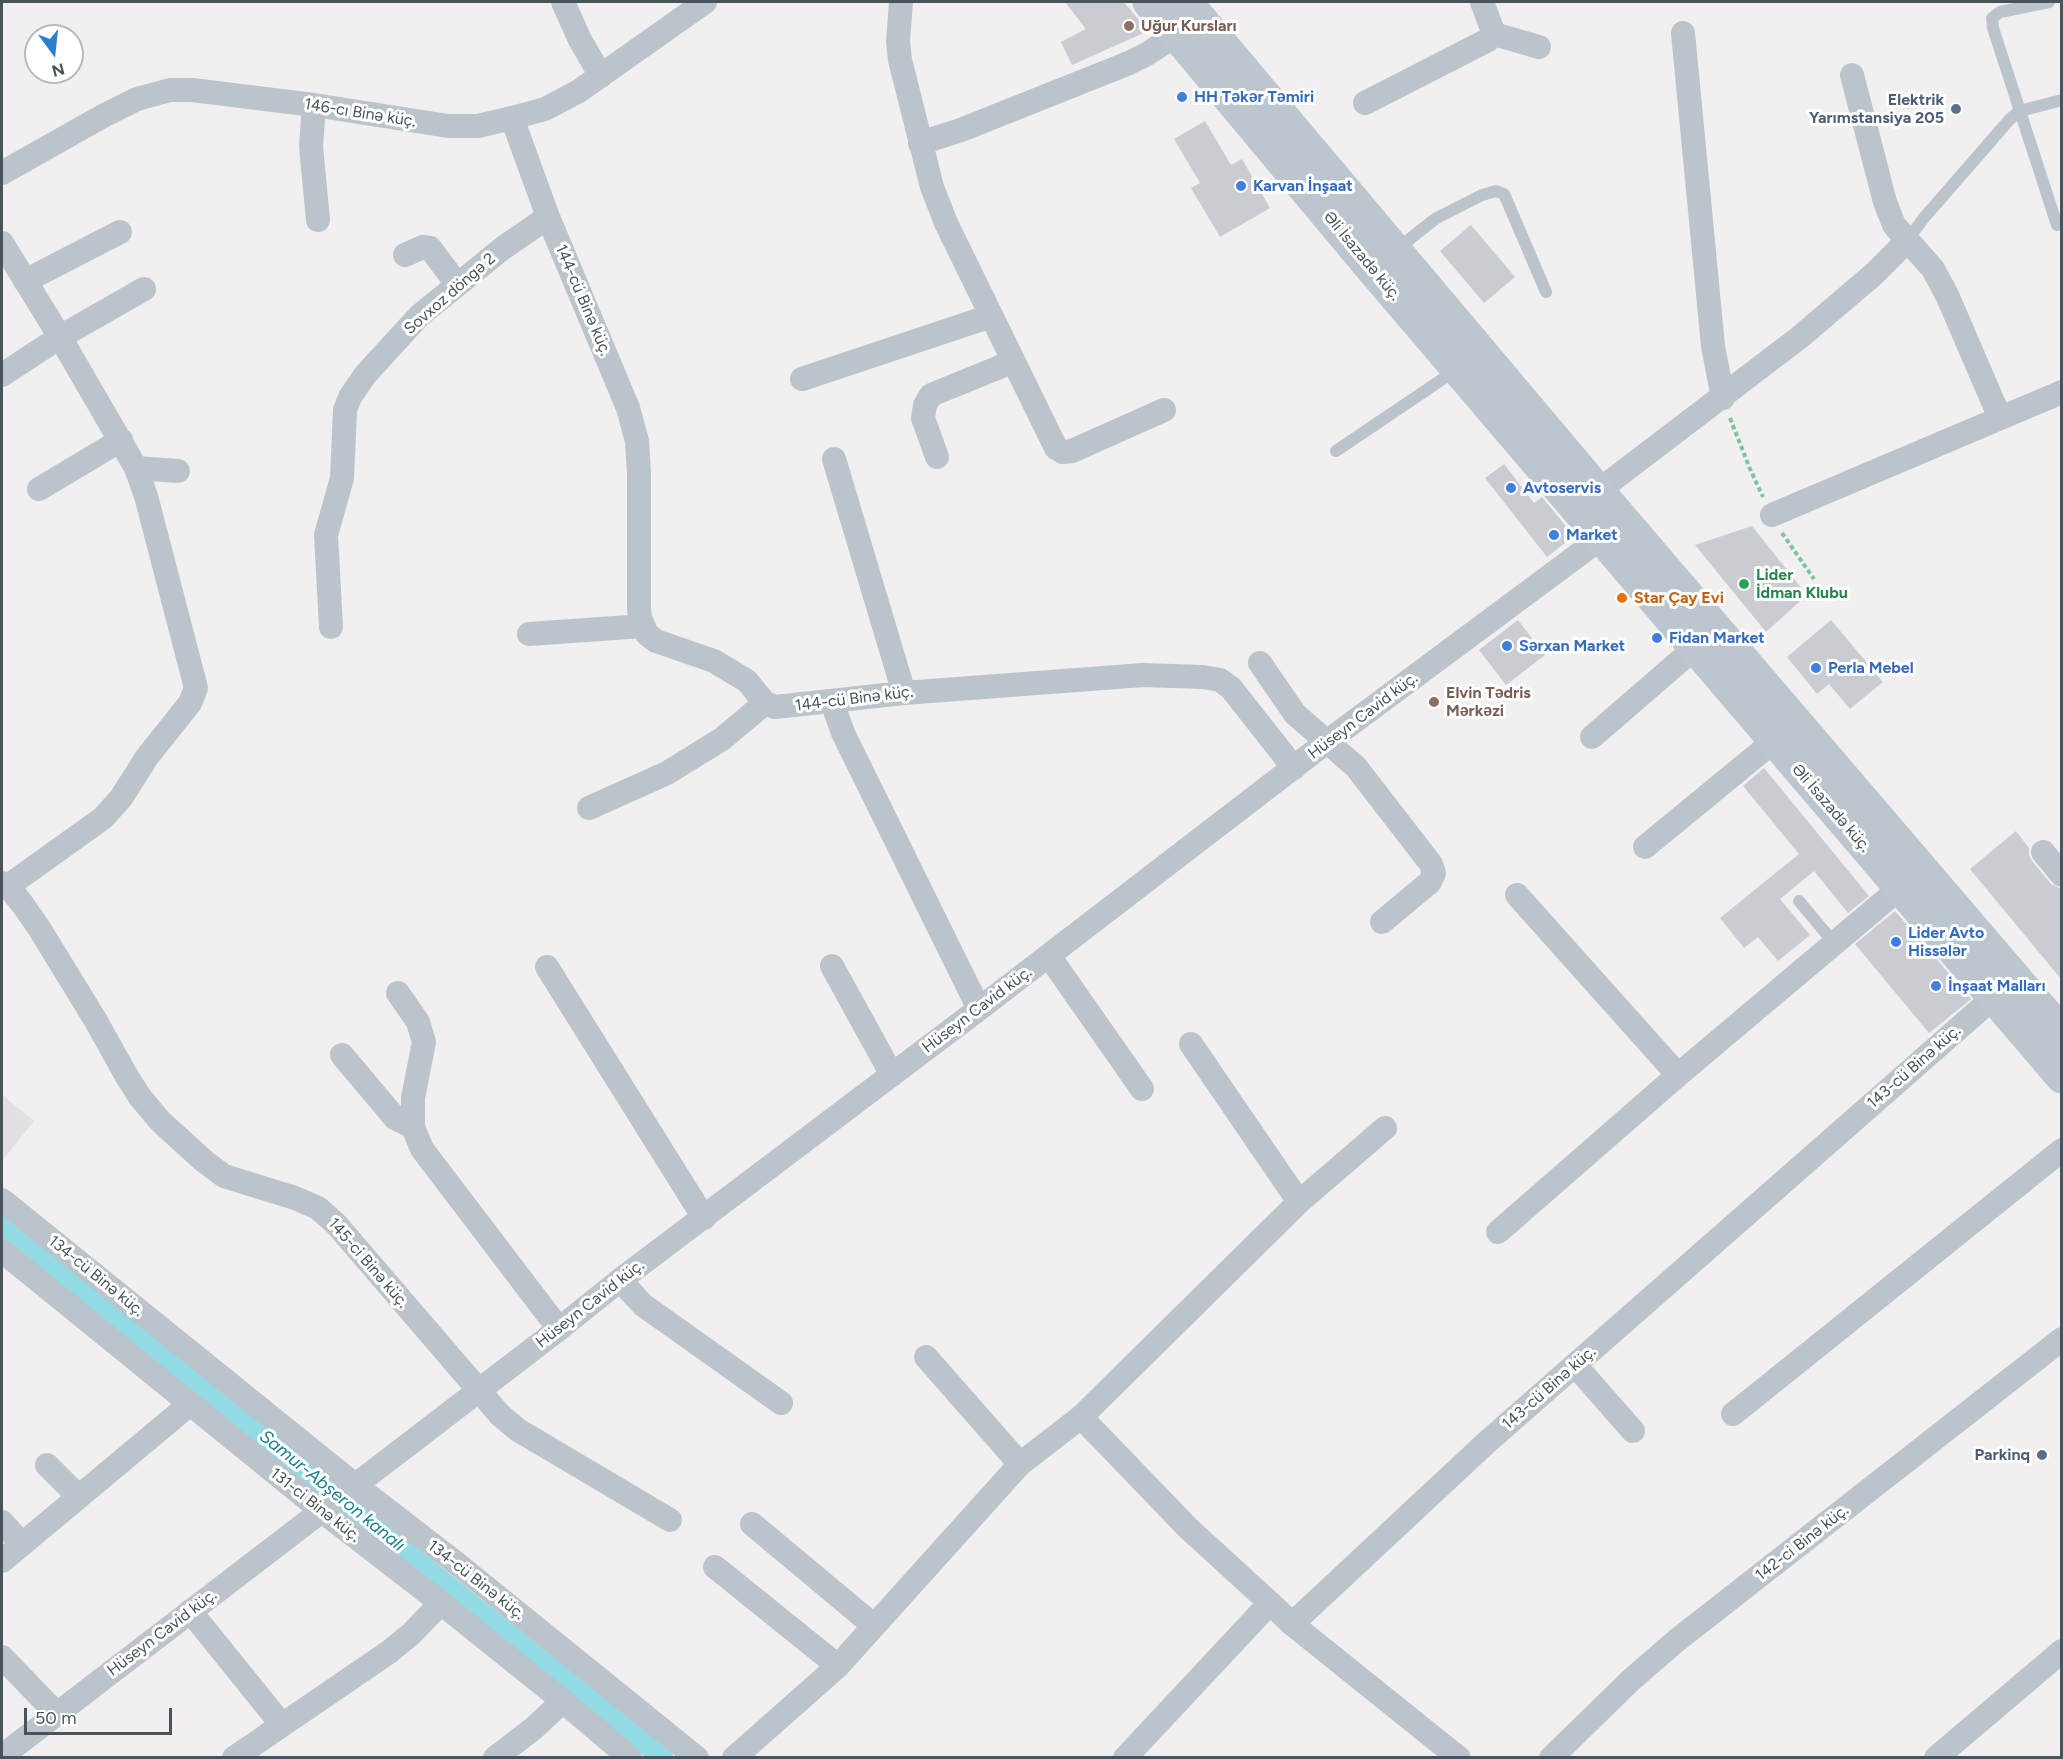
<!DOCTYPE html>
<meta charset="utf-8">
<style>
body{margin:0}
#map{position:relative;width:2063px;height:1759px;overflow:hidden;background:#f1efef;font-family:Figtree,sans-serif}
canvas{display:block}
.frame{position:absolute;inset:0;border:3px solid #48535a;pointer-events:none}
.north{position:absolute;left:24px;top:24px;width:60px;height:60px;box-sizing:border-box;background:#fff;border:2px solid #b6babd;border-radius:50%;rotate:165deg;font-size:16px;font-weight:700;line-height:24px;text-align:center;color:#48535a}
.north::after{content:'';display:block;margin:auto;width:21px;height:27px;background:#2a80d0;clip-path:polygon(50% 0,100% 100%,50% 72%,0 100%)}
.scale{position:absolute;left:24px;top:1708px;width:148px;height:27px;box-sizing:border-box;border:3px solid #48535a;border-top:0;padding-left:8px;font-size:18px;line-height:21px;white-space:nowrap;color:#48535a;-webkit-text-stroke:4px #fff;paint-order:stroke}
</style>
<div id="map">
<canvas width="2063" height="1759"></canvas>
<div class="frame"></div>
<div class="north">N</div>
<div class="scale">50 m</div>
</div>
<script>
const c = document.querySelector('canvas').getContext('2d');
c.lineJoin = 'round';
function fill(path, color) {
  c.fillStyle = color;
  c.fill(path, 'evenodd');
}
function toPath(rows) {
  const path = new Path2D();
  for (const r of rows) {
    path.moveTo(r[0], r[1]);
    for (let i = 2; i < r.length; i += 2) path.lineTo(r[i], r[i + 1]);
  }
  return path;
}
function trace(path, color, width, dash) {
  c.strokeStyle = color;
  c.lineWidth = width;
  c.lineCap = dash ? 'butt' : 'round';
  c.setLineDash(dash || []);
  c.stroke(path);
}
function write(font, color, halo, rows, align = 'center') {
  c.font = font + ' Figtree,sans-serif';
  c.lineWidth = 6;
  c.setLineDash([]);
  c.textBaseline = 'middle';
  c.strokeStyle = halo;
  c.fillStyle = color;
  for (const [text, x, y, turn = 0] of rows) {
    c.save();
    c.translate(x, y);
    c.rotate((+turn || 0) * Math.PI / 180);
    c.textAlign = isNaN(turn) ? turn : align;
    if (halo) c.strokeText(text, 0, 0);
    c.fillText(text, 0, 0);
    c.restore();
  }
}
const education = toPath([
 [2,1095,34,1121,2,1161]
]);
const canal = toPath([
 [2,1225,262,1437,663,1758]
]);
const building = toPath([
 [1065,2,1124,2,1148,31,1072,65,1061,42,1086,29],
 [1205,121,1231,165,1242,159,1270,208,1220,237,1191,188,1200,183,1174,139],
 [1471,225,1515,277,1484,303,1440,251],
 [1504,464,1534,503,1542,497,1574,536,1547,557,1485,478],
 [1752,526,1807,595,1766,632,1695,545],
 [1518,620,1545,655,1506,685,1479,650],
 [1831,620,1883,682,1850,709,1829,684,1817,694,1787,657],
 [1764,768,1869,896,1848,913,1814,871,1780,899,1810,935,1778,961,1758,937,1744,948,1720,918,1799,854,1743,786],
 [2016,831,2029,848,2029,855,2032,861,2051,884,2061,889,2061,979,1970,869],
 [1895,911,1971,999,1929,1033,1855,944]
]);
const path = toPath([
 [1730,418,1750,469,1763,497],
 [1782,533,1814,579]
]);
const service = toPath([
 [2049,2,2000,12,1992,18,1993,28,2057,225],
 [1907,241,1923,219,2010,119,2020,111,2062,100],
 [1396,250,1435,219,1482,195,1496,191,1504,194,1508,203,1546,292],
 [1336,451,1456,370],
 [1799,901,1834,943]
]);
const minor = toPath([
 [563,2,580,40,601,76],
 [901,2,898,41,900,60,932,187,946,223,1056,448,1063,452,1072,451,1164,410],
 [1683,33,1713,346,1723,398],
 [1494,34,1539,47],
 [1852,75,1885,202,1894,225,1933,269,1947,295,2000,418],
 [1365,103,1488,40,1494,34,1482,2],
 [314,105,311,146,318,220],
 [512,118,548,217,628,408,637,441,639,473,639,609,640,618,647,634,656,641,714,661,747,681,765,703,775,707,904,693,1143,675,1203,677,1220,680,1231,688,1294,768],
 [920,143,961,130,1129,63,1147,54,1176,35],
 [2,173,103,116,137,99,170,90,192,90,314,105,448,126,478,126,512,118,545,109,579,91,705,2],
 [2,243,60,337,136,468,146,496,196,688,190,703,147,757,121,798,103,818,8,886],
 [405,255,423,247,430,248,457,284],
 [25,281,120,232],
 [2,375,60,337,144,289],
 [802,379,991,316],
 [937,457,923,418,925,405,931,395,1012,362],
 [834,459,904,693],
 [136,468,178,471],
 [39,489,121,440],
 [1598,491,1800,337,1874,274,1907,241],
 [1772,515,2062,392],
 [331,627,326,535,342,478,345,410,350,397,365,375,419,316,503,248,548,217],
 [529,634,643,626],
 [1260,663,1295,714,1356,767,1431,864,1434,873,1430,882,1382,922],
 [832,702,843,733,979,1009],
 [1592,737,1696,647],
 [589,808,667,773,722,739,765,703],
 [1645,847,1774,741],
 [2043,852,2062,875],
 [2,883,8,886,23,905,39,928,96,1021,126,1075,140,1097,160,1121,204,1161,224,1176,295,1198,318,1208,337,1225,500,1415,518,1430,670,1520],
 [1517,895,1678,1075],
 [1049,956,1142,1089],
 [832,966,892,1075],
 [547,967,704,1218],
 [398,993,418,1022,424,1042,413,1098,413,1127,422,1149,559,1329],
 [1191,1044,1299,1202],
 [342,1055,395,1118,413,1127],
 [2,1200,355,1485,456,1563,697,1758],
 [1498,1232,1678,1075,1900,888],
 [2,1251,322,1511,441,1603,563,1701,630,1758],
 [620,1280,643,1305,781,1403],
 [926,1357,1020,1464],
 [1575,1365,1633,1431],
 [1733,1414,2062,1150],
 [1081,1417,1188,1528,1270,1603],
 [47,1465,79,1497],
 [2,1522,22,1544],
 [752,1524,873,1625],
 [2,1561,190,1404],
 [715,1567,838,1666],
 [190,1611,282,1725],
 [1292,1624,1459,1758],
 [2,1657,56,1713],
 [2,1756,559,1329,620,1280,979,1009,1328,741,1601,538],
 [234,1758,389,1652,411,1634,441,1603],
 [495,1758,534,1728,563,1701],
 [734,1758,838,1666,1020,1464,1081,1417,1299,1202,1385,1128],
 [1125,1758,1270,1603,1292,1624,1486,1443,1993,998],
 [1551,1758,1631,1680,1676,1641,2062,1339],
 [1936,1758,2062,1651]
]);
const secondary = toPath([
 [1149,2,1372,269,2062,1077],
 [1186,2,1598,491,2062,1033]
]);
const markers = [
 [1129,26,6,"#8d6e63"],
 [1182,97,6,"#3f7fe0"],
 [1956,109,6,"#5c6f8a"],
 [1241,186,6,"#3f7fe0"],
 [1511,488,6,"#3f7fe0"],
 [1554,535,6,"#3f7fe0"],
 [1744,584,6,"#2e9e5b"],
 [1622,598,6,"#e8710a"],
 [1657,638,6,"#3f7fe0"],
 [1507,646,6,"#3f7fe0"],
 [1816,668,6,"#3f7fe0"],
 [1434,702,6,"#8d6e63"],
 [1896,942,6,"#3f7fe0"],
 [1936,986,6,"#3f7fe0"],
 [2042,1455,6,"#5c6f8a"]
];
const educationNames = [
 ["Uğur Kursları",1141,26],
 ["Elvin Tədris",1446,693],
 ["Mərkəzi",1446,711]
];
const shopNames = [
 ["HH Təkər Təmiri",1194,97],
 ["Karvan İnşaat",1253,186],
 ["Avtoservis",1523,488],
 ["Market",1566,535],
 ["Fidan Market",1669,638],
 ["Sərxan Market",1519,646],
 ["Perla Mebel",1828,668],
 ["Lider Avto",1908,933],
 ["Hissələr",1908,951],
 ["İnşaat Malları",1948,986]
];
const serviceNames = [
 ["Elektrik",1944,100],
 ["Yarımstansiya 205",1944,118],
 ["Parkinq",2030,1455]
];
const streetNames = [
 ["146-cı Binə küç.",360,113,9],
 ["Əli İsazadə küç.",1362,256,50],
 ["Sovxoz döngə 2",450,294,-41],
 ["144-cü Binə küç.",583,300,67],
 ["144-cü Binə küç.",854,699,-7],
 ["Hüseyn Cavid küç.",1363,716,-37],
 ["Əli İsazadə küç.",1831,808,49],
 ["Hüseyn Cavid küç.",977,1010,-37],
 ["143-cü Binə küç.",1914,1067,-41],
 ["145-ci Binə küç.",368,1263,49],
 ["134-cü Binə küç.",96,1276,39],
 ["Hüseyn Cavid küç.",590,1304,-38],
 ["143-cü Binə küç.",1549,1388,-41],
 ["131-ci Binə küç.",315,1505,38],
 ["142-ci Binə küç.",1802,1543,-38],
 ["134-cü Binə küç.",476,1580,38],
 ["Hüseyn Cavid küç.",162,1633,-37]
];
const leisureNames = [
 ["Lider",1756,575],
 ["İdman Klubu",1756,593]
];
const foodNames = [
 ["Star Çay Evi",1634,598]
];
const waterNames = [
 ["Samur-Abşeron kanalı",332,1491,39]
];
fill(education, '#e2e0e0');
trace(canal, '#92dae4', 21);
fill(building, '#c9ccd1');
trace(path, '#7cc59b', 4, [4.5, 3]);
trace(service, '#bbc4ca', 12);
trace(minor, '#bbc4ca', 24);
trace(secondary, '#bcc6ce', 33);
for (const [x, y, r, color] of markers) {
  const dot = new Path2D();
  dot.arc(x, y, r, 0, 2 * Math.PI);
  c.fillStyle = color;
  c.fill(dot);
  trace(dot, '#fff', 2);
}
write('bold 16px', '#785e54', '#fff', educationNames, 'left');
write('bold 16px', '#366cbe', '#fff', shopNames, 'left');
write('bold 16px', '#4e5e75', '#fff', serviceNames, 'right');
write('16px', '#48535a', '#fff', streetNames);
write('bold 16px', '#27864d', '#fff', leisureNames, 'left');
write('bold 16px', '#c56008', '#fff', foodNames, 'left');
write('italic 18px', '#18808e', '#fff', waterNames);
</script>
